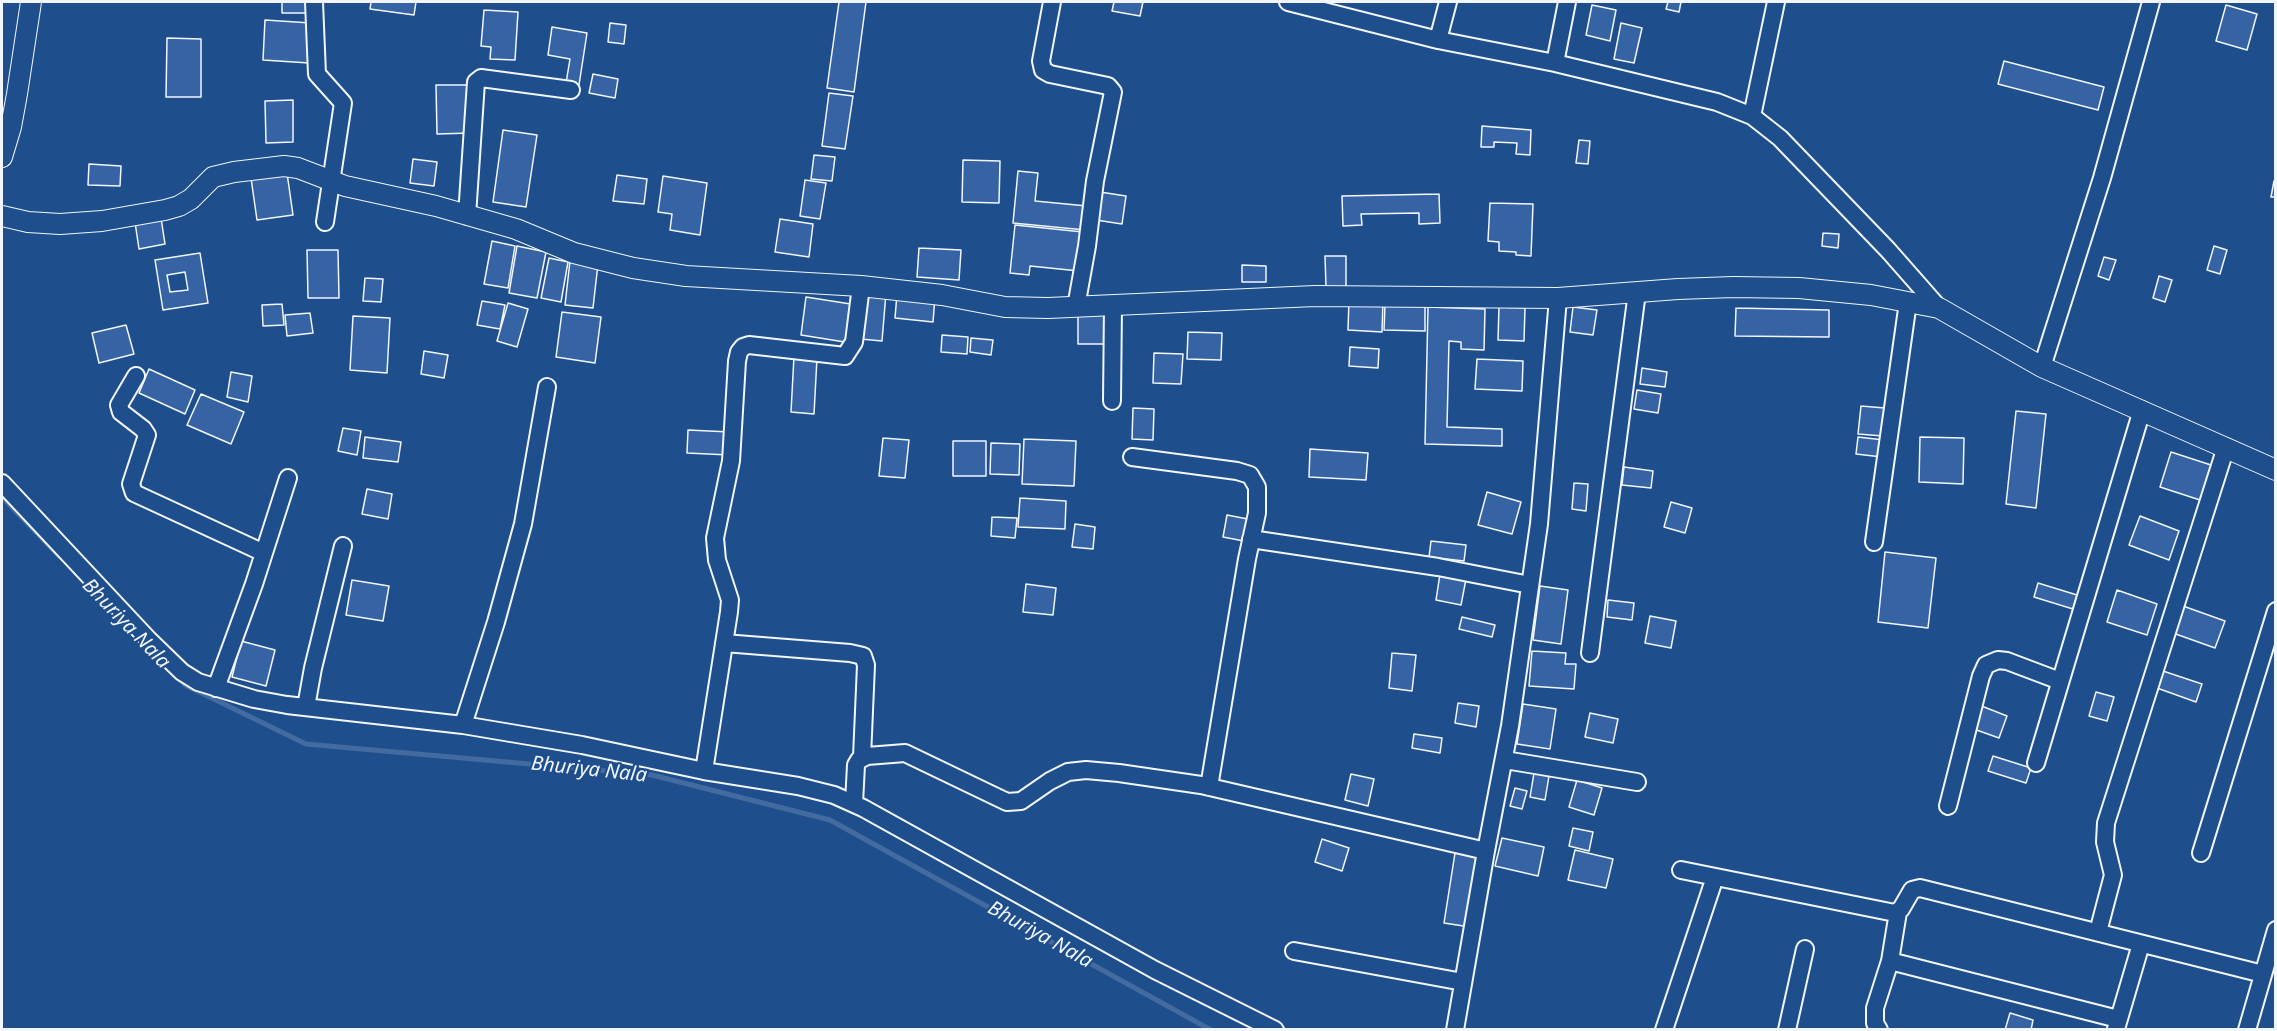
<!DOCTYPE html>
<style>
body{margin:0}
#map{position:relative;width:2277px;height:1031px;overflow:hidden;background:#1f4e8c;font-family:"Noto Sans",sans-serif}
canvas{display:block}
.frame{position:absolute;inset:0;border:3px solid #f2f6ff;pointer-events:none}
</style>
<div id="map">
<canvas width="2277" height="1031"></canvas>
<div class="frame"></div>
</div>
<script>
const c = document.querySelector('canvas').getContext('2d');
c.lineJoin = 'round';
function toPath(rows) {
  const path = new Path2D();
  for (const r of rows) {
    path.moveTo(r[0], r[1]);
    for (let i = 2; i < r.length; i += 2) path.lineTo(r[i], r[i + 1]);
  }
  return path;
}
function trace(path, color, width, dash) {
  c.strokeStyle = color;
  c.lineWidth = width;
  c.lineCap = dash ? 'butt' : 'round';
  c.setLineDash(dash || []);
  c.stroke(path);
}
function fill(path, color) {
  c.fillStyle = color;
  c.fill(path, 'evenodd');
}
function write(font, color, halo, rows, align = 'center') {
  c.font = font + ' "Noto Sans",sans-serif';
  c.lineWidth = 4.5;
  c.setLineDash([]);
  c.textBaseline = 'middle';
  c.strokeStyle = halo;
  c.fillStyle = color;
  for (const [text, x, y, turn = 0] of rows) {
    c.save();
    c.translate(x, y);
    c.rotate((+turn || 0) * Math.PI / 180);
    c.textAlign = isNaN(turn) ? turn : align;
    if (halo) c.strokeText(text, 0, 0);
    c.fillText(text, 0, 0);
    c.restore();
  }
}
const stream = toPath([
 [2,497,59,556],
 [179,678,185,685,306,744,652,775,830,820,1211,1030]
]);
const building = toPath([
 [282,2,306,2,306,13,282,13,282,2],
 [371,2,416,2,414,15,370,9,371,2],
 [839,2,866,2,854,92,827,88,839,2],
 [1114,2,1143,2,1140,16,1112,11,1114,2],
 [1668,2,1681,2,1679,12,1666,9,1668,2],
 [1592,5,1616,10,1610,41,1586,35,1592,5],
 [2226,5,2257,14,2247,50,2216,41,2226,5],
 [484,10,518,12,515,60,490,59,491,47,481,46,484,10],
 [265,20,311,23,309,63,263,60,265,20],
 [610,23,626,25,624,44,608,42,610,23],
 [1621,23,1642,28,1634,63,1614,59,1621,23],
 [552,27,587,33,579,85,566,83,570,59,548,55,552,27],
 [167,38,201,39,201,97,166,97,167,38],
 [2004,61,2104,87,2098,110,1998,84,2004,61],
 [593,74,618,79,615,98,589,93,593,74],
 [436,85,471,85,471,133,437,134,436,85],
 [829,93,853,96,845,149,822,146,829,93],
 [293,100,293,142,266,143,265,101,293,100],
 [1482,126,1531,130,1530,155,1516,154,1517,143,1494,142,1494,147,1481,147,1482,126],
 [503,130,537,135,526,207,493,202,503,130],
 [1579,140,1590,141,1588,164,1576,163,1579,140],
 [814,155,835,157,832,181,811,179,814,155],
 [413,159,437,162,434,186,410,183,413,159],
 [963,160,1000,161,999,203,962,202,963,160],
 [89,164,121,166,120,186,88,185,89,164],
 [1018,171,1038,173,1035,201,1087,206,1085,230,1013,223,1018,171],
 [287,173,293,215,257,220,251,178,287,173],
 [617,175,647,179,644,204,613,201,617,175],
 [663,176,707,183,700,235,670,230,672,214,658,212,663,176],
 [805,180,826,183,820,219,800,216,805,180],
 [2274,181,2276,182,2276,197,2271,197,2274,181],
 [1100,192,1126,196,1122,224,1096,220,1100,192],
 [1439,194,1440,223,1419,224,1419,213,1361,214,1362,225,1343,226,1342,196,1439,194],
 [1490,203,1533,204,1531,256,1516,255,1516,252,1499,251,1499,242,1488,241,1490,203],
 [161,218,165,244,139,249,135,222,161,218],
 [780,219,813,224,809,257,775,252,780,219],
 [1015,225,1083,232,1079,271,1030,266,1029,275,1010,273,1015,225],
 [1823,233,1839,234,1838,248,1822,246,1823,233],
 [492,241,515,246,508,288,484,284,492,241],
 [517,246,546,252,537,298,509,293,517,246],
 [2214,246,2227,250,2220,274,2207,270,2214,246],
 [919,248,961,250,959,280,917,277,919,248],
 [307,250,338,250,339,298,308,298,307,250],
 [200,253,208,303,163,310,155,260,200,253],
 [185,272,188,290,170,292,167,275,185,272],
 [1325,256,1346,256,1346,287,1326,287,1325,256],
 [2104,257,2116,260,2109,280,2098,276,2104,257],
 [549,258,568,262,561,302,541,298,549,258],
 [570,261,598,264,593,308,565,305,570,261],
 [1242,265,1266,266,1266,282,1242,282,1242,265],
 [2159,276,2172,280,2165,302,2153,298,2159,276],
 [365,278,383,279,381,302,363,301,365,278],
 [865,291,886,293,882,341,861,339,865,291],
 [897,294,935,297,933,322,895,318,897,294],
 [806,297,857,305,851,343,801,335,806,297],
 [1349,299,1383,300,1382,332,1348,330,1349,299],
 [482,301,505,305,500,329,477,325,482,301],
 [508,303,528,309,517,347,497,341,508,303],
 [282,304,284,325,263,326,262,305,282,304],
 [1385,305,1425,306,1425,331,1384,330,1385,305],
 [1428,307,1485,309,1484,350,1461,349,1461,342,1449,341,1447,427,1502,429,1502,446,1425,444,1428,307],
 [1499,307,1525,308,1524,341,1498,340,1499,307],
 [1573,307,1597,310,1593,335,1570,332,1573,307],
 [1736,308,1829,310,1829,337,1735,336,1736,308],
 [1078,309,1104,309,1104,344,1078,344,1078,309],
 [562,312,601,317,595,363,556,357,562,312],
 [310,313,313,333,287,336,285,315,310,313],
 [353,316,390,318,387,373,350,370,353,316],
 [126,325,134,354,99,363,92,333,126,325],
 [1188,332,1222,333,1221,360,1187,359,1188,332],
 [942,335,968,337,967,354,941,352,942,335],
 [971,338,993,340,991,355,970,352,971,338],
 [1350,347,1379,349,1378,368,1349,366,1350,347],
 [424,351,448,355,444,378,421,374,424,351],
 [1154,353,1183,354,1181,384,1153,383,1154,353],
 [794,356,817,358,814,414,791,412,794,356],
 [1477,359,1523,361,1522,391,1475,389,1477,359],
 [1642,368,1667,372,1665,387,1640,384,1642,368],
 [149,369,195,390,185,414,139,393,149,369],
 [231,372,252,376,248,402,227,397,231,372],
 [1637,390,1661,394,1658,413,1634,409,1637,390],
 [201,394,244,412,231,444,187,425,201,394],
 [1861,406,1885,408,1883,436,1858,434,1861,406],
 [1133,408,1154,409,1153,440,1132,439,1133,408],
 [2016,411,2046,414,2036,508,2006,504,2016,411],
 [343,428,361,431,357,455,338,451,343,428],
 [688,430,730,432,729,455,687,453,688,430],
 [365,437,401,442,398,462,363,458,365,437],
 [1858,437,1884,440,1882,457,1856,454,1858,437],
 [1920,437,1964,438,1963,484,1919,482,1920,437],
 [883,438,909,440,905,478,879,476,883,438],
 [1024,439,1076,441,1074,486,1022,484,1024,439],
 [953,441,986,441,986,476,953,476,953,441],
 [991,443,1020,444,1019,475,990,474,991,443],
 [1310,449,1368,453,1366,480,1309,477,1310,449],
 [2171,452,2211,465,2200,500,2160,487,2171,452],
 [1624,467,1653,471,1651,488,1622,485,1624,467],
 [1574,483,1588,484,1586,511,1572,509,1574,483],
 [367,489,392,494,388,519,362,514,367,489],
 [1487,492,1521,502,1512,534,1478,525,1487,492],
 [1020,498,1066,501,1065,529,1018,527,1020,498],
 [1671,502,1692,508,1685,533,1664,527,1671,502],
 [1227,515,1253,520,1249,542,1223,537,1227,515],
 [2140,516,2179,531,2169,560,2129,545,2140,516],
 [992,517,1017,518,1015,538,991,536,992,517],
 [1075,524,1095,527,1093,549,1072,547,1075,524],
 [1431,541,1466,545,1464,561,1429,557,1431,541],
 [1885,552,1936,558,1928,628,1878,622,1885,552],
 [1440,574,1466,579,1461,605,1436,600,1440,574],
 [352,580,389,586,383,621,346,615,352,580],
 [2038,583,2077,595,2073,609,2034,597,2038,583],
 [1026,584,1056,588,1053,615,1023,612,1026,584],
 [1540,586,1568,590,1561,644,1533,640,1540,586],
 [2117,590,2157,604,2147,635,2107,622,2117,590],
 [1608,600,1634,603,1632,620,1607,617,1608,600],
 [2183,606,2225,621,2215,648,2173,633,2183,606],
 [1650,616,1676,621,1671,648,1645,643,1650,616],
 [1462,617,1495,625,1492,637,1459,629,1462,617],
 [241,641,275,650,266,686,232,677,241,641],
 [1532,651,1566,653,1565,664,1576,664,1574,689,1529,686,1532,651],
 [1392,653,1416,655,1412,691,1389,688,1392,653],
 [2163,671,2202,684,2196,702,2157,688,2163,671],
 [2096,692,2114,697,2107,721,2089,716,2096,692],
 [1458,703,1479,706,1476,727,1455,723,1458,703],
 [1523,704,1556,709,1550,749,1517,744,1523,704],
 [1979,705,2007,716,1999,738,1971,728,1979,705],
 [1590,713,1618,719,1613,743,1585,737,1590,713],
 [1414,734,1442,738,1440,753,1412,748,1414,734],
 [1993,756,2031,768,2026,783,1988,771,1993,756],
 [1534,773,1549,776,1545,800,1530,797,1534,773],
 [1351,774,1374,779,1368,806,1345,800,1351,774],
 [1577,780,1602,788,1594,815,1569,807,1577,780],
 [1515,788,1527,791,1522,809,1510,806,1515,788],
 [1573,828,1593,832,1589,851,1569,846,1573,828],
 [1502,838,1544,847,1538,876,1495,866,1502,838],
 [1322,839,1349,848,1342,871,1315,862,1322,839],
 [1575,850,1613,859,1606,888,1568,880,1575,850],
 [1455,853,1481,858,1470,927,1444,923,1455,853],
 [2010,1013,2033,1020,2031,1030,2005,1030,2010,1013]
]);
const minor = toPath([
 [314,2,317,74,343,103,325,222],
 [1052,2,1041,61,1043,70,1050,74,1108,86,1113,92,1095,181,1087,246,1076,307],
 [1288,2,1438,40,1555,63,1717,102,1752,116,1780,138,1888,250,1939,308],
 [1438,40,1448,2],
 [1555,63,1567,2],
 [1752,116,1776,2],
 [467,216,476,82,481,78,571,90],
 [2042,367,2102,178,2151,2],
 [136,376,119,405,121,412,143,429,147,435,131,484,134,493,264,553],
 [1112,401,1113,305],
 [1132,457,1237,471,1250,475,1257,487,1257,513,1247,559,1209,787],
 [2,483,149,640,182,672,198,682,254,699,287,705,463,725,582,745,704,771,798,786,834,795,863,808,1155,970,1275,1030],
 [1251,539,1438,567,1530,585],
 [1874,542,1908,302],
 [724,643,850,653,863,656,866,665,862,757],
 [1590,653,1637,292],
 [216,688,254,584,288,478],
 [306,707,313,668,343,546],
 [463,725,496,622,523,524,547,387],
 [1505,760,1637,782],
 [2036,763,2142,410],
 [704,771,729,612,730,600,717,560,715,538,731,461,737,361,739,352,743,347,749,345,845,356,854,342,861,286],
 [854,803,856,765,859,760,867,756,905,753,1007,802,1021,801,1050,781,1068,772,1086,770,1119,773,1201,785,1486,851],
 [1948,806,1981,676,1986,665,1998,660,2007,661,2060,681],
 [2201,853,2276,611],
 [1681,870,1895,913,1901,909,1912,890,1920,888,2263,974],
 [2098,932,2113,875,2105,842,2106,823,2226,447],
 [1294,951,1463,982],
 [1890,961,2118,1019],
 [2116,1029,2141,944],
 [1455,1030,1486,851,1510,726,1539,524,1558,298],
 [1664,1030,1715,877],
 [1787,1030,1805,949],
 [1879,1030,1875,1023,1875,1008,1890,961,1898,912],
 [2247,1030,2276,930]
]);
const tertiary = toPath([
 [2,157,11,127,17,94,31,2],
 [2,216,28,222,60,224,102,221,165,210,179,206,191,199,213,177,234,172,284,166,298,168,345,186,436,206,516,229,574,253,633,268,686,276,861,286,942,295,1005,307,1048,308,1315,296,1558,298,1678,289,1733,287,1799,288,1871,295,1939,308,2042,367,2276,470]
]);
const waterNames = [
 ["Bhuriya Nala",126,624,46],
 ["Bhuriya Nala",589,770,6],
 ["Bhuriya Nala",1040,935,29]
];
trace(stream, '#446ba0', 5);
fill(building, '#3563a3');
trace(building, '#f2f6ff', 1.5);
trace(minor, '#f2f6ff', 20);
trace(tertiary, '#f2f6ff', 22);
trace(minor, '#1f4e8c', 16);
trace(tertiary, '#1f4e8c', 20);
write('italic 20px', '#f2f6ff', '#1f4e8c', waterNames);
</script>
